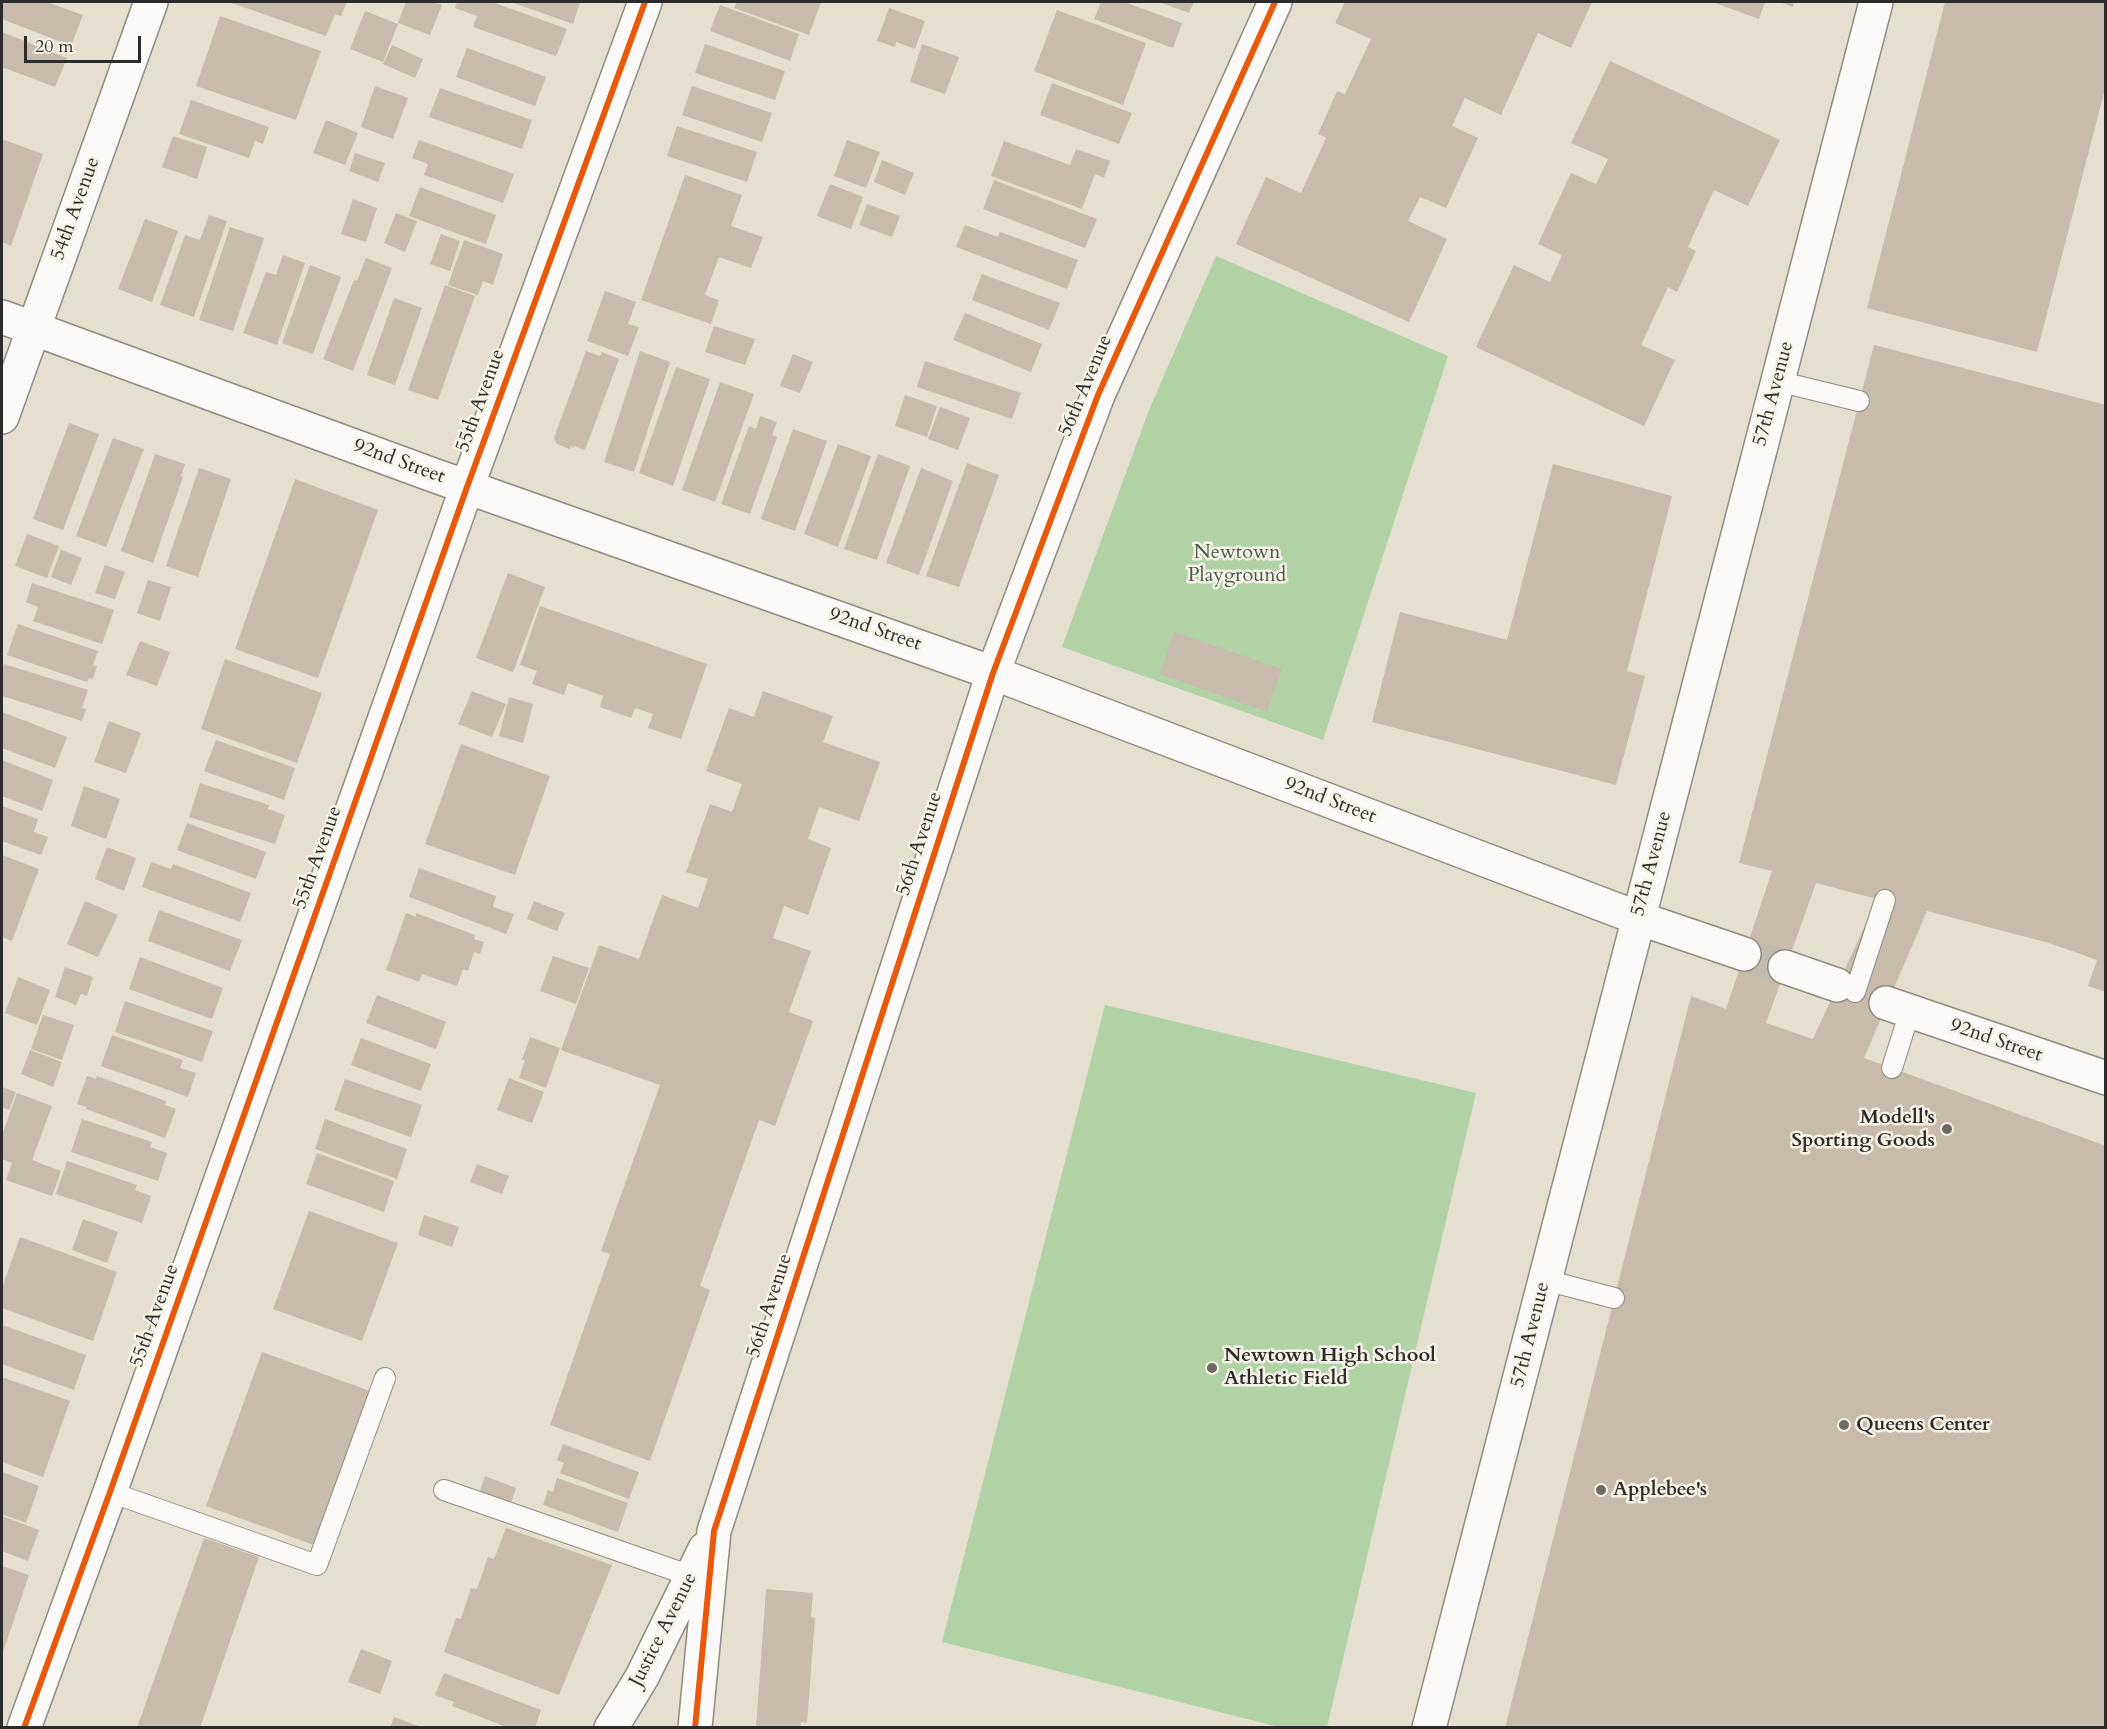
<!DOCTYPE html>
<style>
body{margin:0}
#map{position:relative;width:2107px;height:1729px;overflow:hidden;background:#e5dfcf;font-family:Cardo,serif}
canvas{display:block}
.frame{position:absolute;inset:0;border:3px solid #2b2b2b;pointer-events:none}
.scale{position:absolute;left:24px;top:36px;width:117px;height:27px;box-sizing:border-box;border:3px solid #2b2b2b;border-top:0;padding-left:8px;font-size:18px;line-height:21px;white-space:nowrap;color:#2b2b2b;-webkit-text-stroke:4px #f7f3e8;paint-order:stroke}
</style>
<div id="map">
<canvas width="2107" height="1729"></canvas>
<div class="frame"></div>
<div class="scale">20 m</div>
</div>
<script>
const c = document.querySelector('canvas').getContext('2d');
c.lineJoin = 'round';
function fill(path, color) {
  c.fillStyle = color;
  c.fill(path, 'evenodd');
}
function toPath(rows) {
  const path = new Path2D();
  for (const r of rows) {
    path.moveTo(r[0], r[1]);
    for (let i = 2; i < r.length; i += 2) path.lineTo(r[i], r[i + 1]);
  }
  return path;
}
function trace(path, color, width, dash) {
  c.strokeStyle = color;
  c.lineWidth = width;
  c.lineCap = dash ? 'butt' : 'round';
  c.setLineDash(dash || []);
  c.stroke(path);
}
function write(font, color, halo, rows, align = 'center') {
  c.font = font + ' Cardo,serif';
  c.lineWidth = 5;
  c.setLineDash([]);
  c.textBaseline = 'middle';
  c.strokeStyle = halo;
  c.fillStyle = color;
  for (const [text, x, y, turn = 0] of rows) {
    c.save();
    c.translate(x, y);
    c.rotate((+turn || 0) * Math.PI / 180);
    c.textAlign = isNaN(turn) ? turn : align;
    if (halo) c.strokeText(text, 0, 0);
    c.fillText(text, 0, 0);
    c.restore();
  }
}
const green = toPath([
 [1216,256,1448,356,1323,740,1062,647,1149,410],
 [1105,1005,1476,1093,1327,1727,1279,1727,942,1642]
]);
const building = toPath([
 [2,2,47,2,83,15,71,46,2,19],
 [229,2,347,2,341,16,335,14,326,36],
 [406,2,433,2,442,5,430,35,398,23],
 [457,2,492,2,567,29,556,56,473,27,477,16,455,8],
 [511,2,580,2,573,24],
 [737,2,821,2,809,35,734,8],
 [1101,2,1124,2,1182,23,1173,48,1094,19],
 [1159,2,1194,2,1189,13],
 [1345,2,1592,2,1571,48,1538,33,1501,115,1465,98,1452,126,1478,138,1446,208,1420,197,1408,221,1447,239,1409,322,1236,244,1266,177,1301,193,1326,138,1318,134,1337,91,1345,94,1371,39,1335,23],
 [1712,2,1765,2,1759,19],
 [1779,2,1794,2,1793,7],
 [1945,2,2106,2,2106,85,2037,352,1867,308],
 [720,5,799,34,790,61,710,31],
 [889,8,925,21,915,49,896,42,895,47,877,41],
 [1057,10,1146,43,1123,105,1034,71],
 [365,11,398,24,383,62,350,49],
 [220,16,321,51,296,120,196,86],
 [2,32,67,58,55,87,2,67],
 [705,44,785,71,775,100,695,73],
 [922,44,959,57,945,94,910,82],
 [392,45,423,59,415,78,383,64],
 [467,48,546,77,535,106,456,77],
 [1610,61,1780,140,1748,206,1714,190,1688,247,1696,251,1677,292,1668,287,1641,345,1675,360,1644,426,1476,347,1514,265,1550,282,1562,255,1538,244,1571,173,1596,184,1608,159,1571,143],
 [1052,83,1132,113,1119,144,1040,115],
 [375,86,408,98,393,139,361,127],
 [692,86,772,113,762,142,682,115],
 [440,88,532,120,522,149,429,117],
 [191,100,269,127,263,144,255,141,249,158,179,134],
 [326,120,358,133,345,165,313,153],
 [677,126,757,152,747,182,667,156],
 [173,136,207,147,197,179,162,167],
 [2,139,43,154,11,246,2,242],
 [419,140,514,174,503,203,424,175,428,164,412,158],
 [847,140,880,152,866,188,834,176],
 [1004,141,1070,165,1076,149,1110,161,1104,178,1095,174,1082,209,991,176],
 [355,153,385,163,378,182,349,171],
 [882,160,914,173,905,195,874,182],
 [685,175,742,195,731,226,763,237,751,268,719,257,705,295,719,300,711,324,641,300],
 [994,180,1097,219,1085,248,983,209],
 [830,184,863,197,851,229,817,216],
 [420,187,496,215,486,244,409,216],
 [353,199,377,208,366,242,341,234],
 [867,204,900,216,892,237,859,225],
 [396,213,417,221,405,252,384,243],
 [209,215,227,221,194,317,160,305,185,235,200,240],
 [145,219,178,231,152,302,118,289],
 [965,225,998,237,1000,232,1078,260,1067,289,956,247],
 [230,227,264,238,233,331,199,320],
 [441,234,460,241,450,271,430,264],
 [464,240,503,254,493,285,483,281,478,295,448,285],
 [283,255,305,263,277,345,243,333,266,272,276,275],
 [366,258,392,268,353,371,323,359,354,280,357,281],
 [310,265,341,277,313,354,282,343],
 [982,274,1060,303,1049,330,972,300],
 [445,285,475,296,438,400,408,390],
 [605,291,636,302,628,324,639,327,628,356,587,341],
 [394,298,422,308,395,385,367,375],
 [965,313,1042,344,1031,372,953,340],
 [714,326,755,339,745,365,705,352],
 [1874,345,2106,405,2106,992,2088,986,2097,960,2049,943,1927,911,1864,1058,2106,1146,2106,1728,1505,1728,1691,996,1726,1009,1772,871,1739,863],
 [1816,883,1877,899,1813,1039,1766,1023],
 [586,351,600,356,602,352,619,359,585,450,574,446,574,448,571,446,570,449,557,444,554,438],
 [640,351,670,362,634,472,604,462],
 [793,354,813,362,800,393,780,386],
 [925,361,1021,393,1012,419,917,387],
 [676,367,710,379,673,486,639,473],
 [720,382,754,394,715,502,682,490],
 [905,395,937,406,927,437,895,426],
 [940,407,970,418,958,450,928,439],
 [760,416,777,422,772,435,777,437,750,514,721,504,749,426,756,429],
 [69,423,99,434,63,530,33,519],
 [793,429,827,441,795,531,761,519],
 [113,438,144,449,106,547,76,536],
 [838,444,871,456,838,547,804,534],
 [155,454,185,464,181,476,183,477,153,563,121,551],
 [878,454,910,466,877,560,844,549],
 [967,463,999,475,959,587,926,576],
 [1553,464,1672,496,1627,671,1645,676,1616,785,1372,722,1400,612,1507,640],
 [199,468,231,479,198,577,166,566],
 [921,468,953,481,919,575,886,563],
 [295,479,378,510,318,678,235,649],
 [27,534,59,546,47,578,15,566],
 [61,550,82,558,71,585,51,577],
 [105,565,125,572,115,599,95,593],
 [508,573,545,587,513,672,476,658],
 [148,580,171,587,160,621,137,613],
 [32,583,114,610,102,644,33,621,38,607,26,602],
 [540,606,707,664,681,739,648,728,653,714,635,708,631,718,600,707,603,696,587,690,568,683,564,695,532,684,537,671,520,665],
 [18,624,98,651,93,665,97,666,93,679,89,678,87,682,7,655],
 [1174,632,1282,669,1267,712,1160,674],
 [140,641,170,652,157,686,126,675],
 [225,659,322,693,297,763,201,729],
 [4,664,88,690,82,708,86,709,82,721,2,696,2,671],
 [472,691,506,704,492,737,458,724],
 [763,691,833,716,823,742,880,762,859,821,819,807,808,839,831,848,808,915,784,906,773,938,811,951,789,1012,813,1021,775,1126,759,1120,700,1286,710,1290,650,1461,550,1425,610,1254,601,1251,660,1085,561,1050,599,945,639,959,662,895,698,908,708,879,686,872,710,804,732,812,742,784,706,771,729,708,754,717],
 [509,697,533,704,523,743,499,736],
 [2,712,67,737,55,768,2,748],
 [109,721,141,733,126,773,94,762],
 [216,740,295,768,284,800,204,771],
 [461,744,550,776,515,875,425,844],
 [2,760,53,780,42,811,2,796],
 [200,783,269,805,268,809,285,815,275,844,189,817],
 [84,786,120,799,106,839,71,826],
 [2,806,38,819,34,832,48,837,41,855,2,841],
 [187,823,266,852,256,879,177,850],
 [107,847,136,858,124,891,95,879],
 [2,855,39,869,12,941,2,937],
 [151,862,171,869,173,864,251,893,240,922,142,887],
 [419,868,496,896,493,907,514,914,506,934,409,897],
 [85,901,118,915,98,957,67,944],
 [534,901,565,913,557,931,527,919],
 [159,910,242,940,230,971,148,941],
 [406,913,416,917,416,913,475,935,474,939,484,942,480,954,474,952,468,971,463,969,457,986,422,974,419,982,386,970],
 [553,956,589,968,576,1004,540,991],
 [140,957,223,988,212,1019,129,989],
 [65,967,93,977,87,996,81,994,76,1005,55,997],
 [18,977,50,990,37,1025,5,1013],
 [377,995,446,1022,436,1049,366,1023],
 [125,1001,213,1031,202,1062,115,1032],
 [43,1015,74,1025,62,1060,31,1049],
 [112,1035,183,1060,180,1068,196,1073,188,1097,101,1066],
 [530,1037,560,1048,546,1088,519,1078,525,1060,522,1060],
 [361,1038,431,1064,421,1091,351,1065],
 [30,1050,62,1062,53,1087,21,1074],
 [87,1076,96,1079,97,1076,166,1101,165,1105,176,1109,165,1138,86,1109,87,1107,77,1104],
 [509,1078,544,1092,532,1123,497,1110],
 [345,1079,422,1105,411,1137,334,1110],
 [2,1087,16,1092,9,1110,2,1107],
 [17,1093,52,1106,32,1160,61,1171,52,1196,6,1180,12,1163,2,1159,2,1135],
 [82,1119,152,1142,150,1147,167,1153,158,1181,71,1152],
 [325,1119,407,1149,397,1179,315,1149],
 [317,1153,394,1181,384,1212,306,1184],
 [67,1161,137,1185,135,1190,151,1196,142,1223,56,1194],
 [477,1164,509,1176,502,1194,470,1182],
 [309,1211,398,1243,362,1341,273,1309],
 [424,1215,459,1227,452,1247,418,1235],
 [83,1219,118,1232,107,1263,72,1250],
 [20,1237,117,1272,93,1341,2,1308,2,1288],
 [2,1325,86,1355,74,1390,2,1364],
 [262,1352,370,1391,314,1545,206,1506],
 [2,1377,70,1401,43,1477,2,1462],
 [563,1444,639,1472,629,1499,560,1473,564,1463,557,1460],
 [2,1472,39,1486,26,1523,2,1514],
 [485,1476,516,1488,510,1506,479,1494],
 [557,1478,628,1503,618,1532,543,1505,548,1490,553,1492],
 [2,1516,39,1530,28,1561,2,1551],
 [506,1528,612,1565,559,1695,444,1652,456,1618,461,1619,471,1588,477,1589,488,1557,494,1559],
 [204,1538,259,1557,200,1728,137,1728],
 [2,1566,29,1575,2,1655],
 [766,1589,813,1593,811,1617,815,1618,807,1723,801,1722,800,1728,756,1728],
 [361,1649,392,1661,380,1694,348,1682],
 [444,1673,541,1710,535,1728,509,1728,452,1706,454,1702,435,1695],
 [394,1717,421,1727,421,1728,390,1728]
]);
const minorTunnel = toPath([
 [1744,954,1785,967]
]);
const service = toPath([
 [1777,381,1859,401],
 [1855,992,1885,900],
 [1892,1068,1910,1011],
 [1545,1280,1614,1298],
 [444,1490,691,1576],
 [110,1492,317,1565,385,1378]
]);
const minor = toPath([
 [2,317,433,475,993,673,1638,918,1744,954],
 [2,417,151,2],
 [1785,967,1837,985],
 [1886,1003,2106,1078],
 [24,1728,110,1492,467,487,645,2],
 [611,1728,642,1677,705,1549],
 [695,1728,714,1531,993,673,1098,395,1275,2],
 [1429,1728,1876,2]
]);
const cycleway = toPath([
 [24,1728,110,1492,467,487,645,2],
 [695,1728,714,1531,993,673,1098,395,1275,2]
]);
const markers = [
 [1947,1129,6,"#6c6a64"],
 [1212,1368,6,"#6c6a64"],
 [1844,1425,6,"#6c6a64"],
 [1601,1490,6,"#6c6a64"]
];
const streetNames = [
 ["54th Avenue",76,209,-70],
 ["56th Avenue",1086,386,-67],
 ["57th Avenue",1774,394,-75],
 ["55th Avenue",481,401,-70],
 ["92nd Street",399,462,20],
 ["92nd Street",875,630,19],
 ["92nd Street",1330,801,21],
 ["56th Avenue",920,844,-72],
 ["55th Avenue",318,858,-70],
 ["57th Avenue",1652,864,-75],
 ["92nd Street",1996,1041,19],
 ["56th Avenue",770,1306,-72],
 ["55th Avenue",155,1316,-70],
 ["57th Avenue",1531,1335,-76],
 ["Justice Avenue",664,1630,-63]
];
const parkNames = [
 ["Newtown",1237,553],
 ["Playground",1237,576]
];
const poiNames = [
 ["Modell's",1935,1118,"right"],
 ["Sporting Goods",1935,1141,"right"],
 ["Newtown High School",1224,1356],
 ["Athletic Field",1224,1379],
 ["Queens Center",1856,1425],
 ["Applebee's",1613,1490]
];
fill(green, '#b0d2a5');
fill(building, '#c7bbac');
trace(minorTunnel, '#c0bbae', 33, [33, 16]);
trace(service, '#8e8b83', 22);
trace(minor, '#8e8b83', 36);
trace(service, '#fbfaf8', 20);
trace(minor, '#fbfaf8', 33);
trace(cycleway, '#e8590c', 6);
for (const [x, y, r, color] of markers) {
  const dot = new Path2D();
  dot.arc(x, y, r, 0, 2 * Math.PI);
  c.fillStyle = color;
  c.fill(dot);
  trace(dot, '#f7f3e8', 2);
}
write('20px', '#2b2b2b', '#f7f3e8', streetNames);
write('20px', '#465a45', '#f7f3e8', parkNames);
write('bold 20px', '#2b2b2b', '#f7f3e8', poiNames, 'left');
</script>
